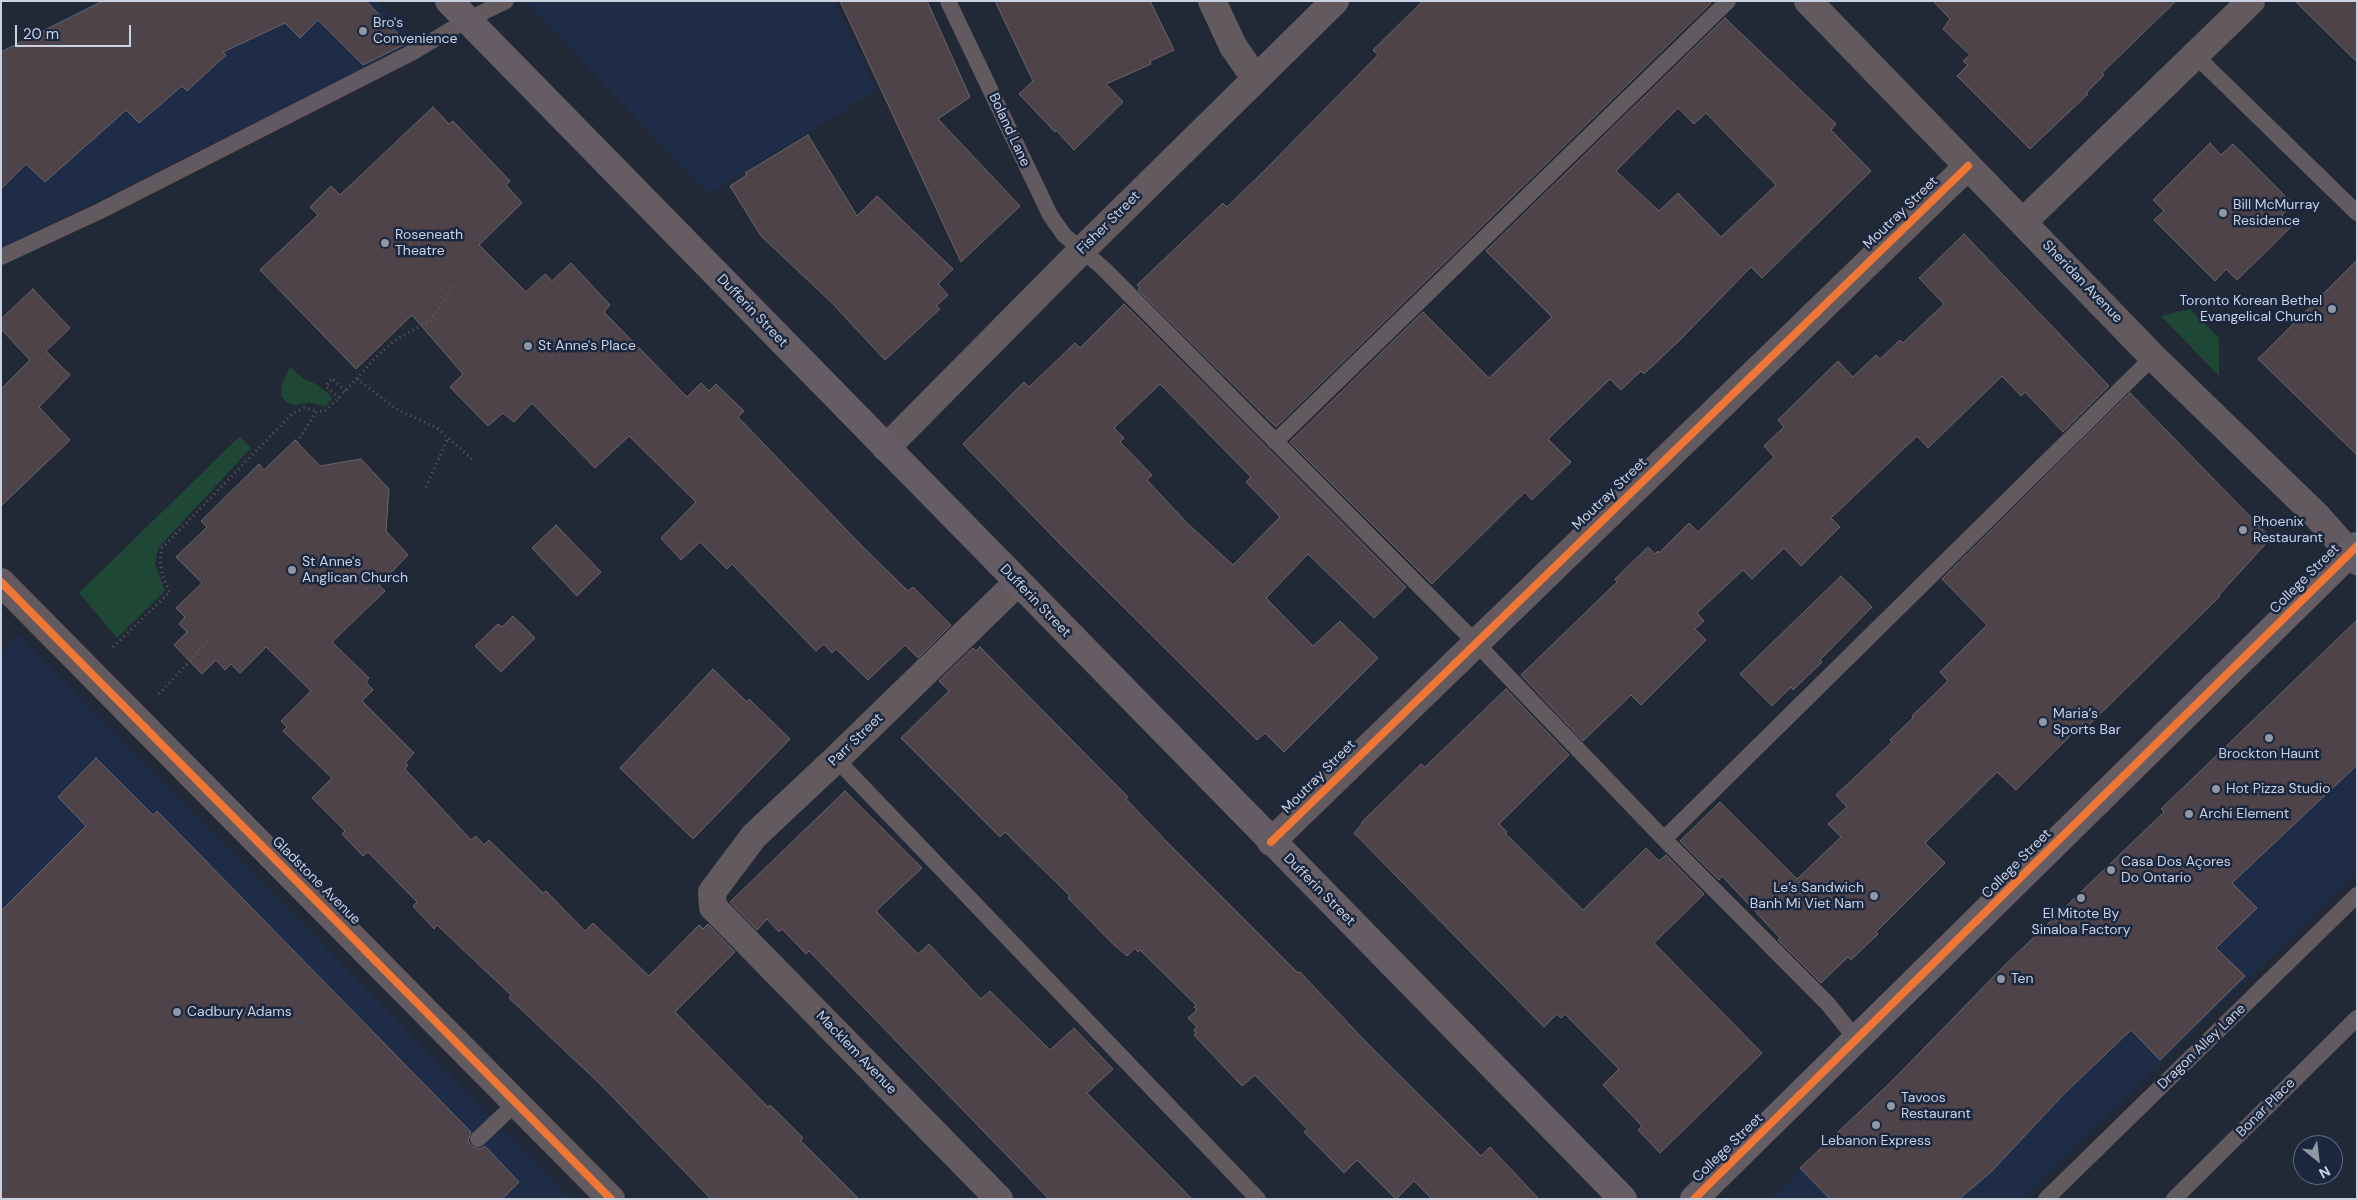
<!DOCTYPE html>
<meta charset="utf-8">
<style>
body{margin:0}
#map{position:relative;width:2358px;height:1200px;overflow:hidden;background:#222936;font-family:"DM Sans",sans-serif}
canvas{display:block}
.frame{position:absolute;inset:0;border:2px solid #cad2e2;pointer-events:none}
.north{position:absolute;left:2293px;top:1135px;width:50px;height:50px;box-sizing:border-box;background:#1a273e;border:1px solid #606b80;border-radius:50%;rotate:151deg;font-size:14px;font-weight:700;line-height:20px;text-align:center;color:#cad2e2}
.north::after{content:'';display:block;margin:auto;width:18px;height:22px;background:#8f97a6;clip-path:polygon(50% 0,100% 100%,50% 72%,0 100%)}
.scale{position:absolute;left:15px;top:25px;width:116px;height:22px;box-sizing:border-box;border:2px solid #cad2e2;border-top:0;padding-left:6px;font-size:15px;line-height:18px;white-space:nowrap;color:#cad2e2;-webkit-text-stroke:4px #1a273e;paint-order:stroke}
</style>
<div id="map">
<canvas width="2358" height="1200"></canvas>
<div class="frame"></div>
<div class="north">N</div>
<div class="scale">20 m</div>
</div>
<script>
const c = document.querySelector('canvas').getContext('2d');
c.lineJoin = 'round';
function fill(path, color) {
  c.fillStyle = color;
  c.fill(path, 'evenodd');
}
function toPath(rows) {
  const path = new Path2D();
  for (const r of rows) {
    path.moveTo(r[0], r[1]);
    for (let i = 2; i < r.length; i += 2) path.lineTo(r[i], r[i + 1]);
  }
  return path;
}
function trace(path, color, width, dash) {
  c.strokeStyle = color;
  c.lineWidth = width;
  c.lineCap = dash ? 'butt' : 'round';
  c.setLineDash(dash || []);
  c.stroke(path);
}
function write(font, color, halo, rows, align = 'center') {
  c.font = font + ' "DM Sans",sans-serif';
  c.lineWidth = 5;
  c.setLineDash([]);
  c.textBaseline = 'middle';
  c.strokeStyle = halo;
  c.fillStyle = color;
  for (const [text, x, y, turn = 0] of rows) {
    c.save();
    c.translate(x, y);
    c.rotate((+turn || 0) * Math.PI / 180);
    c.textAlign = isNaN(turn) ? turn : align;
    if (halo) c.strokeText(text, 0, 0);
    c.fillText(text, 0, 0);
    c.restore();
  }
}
const built = toPath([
 [99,1,377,1,418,43,1,248,1,50],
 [525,1,834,1,877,90,708,194],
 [2353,624,2357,628,2357,872,2022,1199,1771,1199,1829,1140,1892,1081,2015,956,2164,813,2161,809],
 [19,635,572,1199,1,1199,1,653]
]);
const green = toPath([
 [2190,309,2219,338,2219,376,2161,316],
 [290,367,304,379,316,384,329,394,332,399,326,406,309,403,293,405,287,403,281,396,282,384],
 [240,436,251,448,158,548,155,564,165,591,117,638,79,593]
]);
const building = toPath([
 [103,1,366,1,407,43,363,65,318,20,300,38,285,23,223,52,226,55,187,91,182,86,139,123,126,110,45,182,26,164,1,189,1,52,103,1],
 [840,1,927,1,970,97,938,119,1020,206,961,262,840,1],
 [995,1,1150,1,1174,50,1150,61,1151,64,1106,84,1123,102,1074,150,1056,130,1055,132,1019,94,1033,81,995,1],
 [1423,1,1709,1,1711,3,1276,427,1138,290,1140,288,1137,285,1223,203,1227,207,1264,171,1378,55,1373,50,1423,1],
 [1933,1,2176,1,2102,73,2104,75,2086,93,2088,94,2030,149,1957,76,1968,65,1963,61,1970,55,1943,29,1950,19,1933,1],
 [2295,1,2357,1,2357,62,2295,1],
 [1725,18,1836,124,1831,130,1871,171,1762,278,1751,267,1680,340,1644,374,1641,371,1621,390,1610,379,1548,439,1571,462,1532,500,1525,492,1432,584,1290,442,1423,312,1489,378,1552,317,1486,251,1725,18],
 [1678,108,1694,124,1706,113,1776,185,1721,237,1678,193,1659,211,1616,171,1678,108],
 [433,107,449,124,453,121,510,181,506,185,522,203,479,245,526,292,545,274,552,281,571,263,610,305,604,312,687,397,701,383,709,391,716,384,744,411,738,417,861,545,908,591,913,587,951,625,918,658,905,645,868,680,836,649,832,653,824,644,816,651,732,564,727,569,700,542,681,560,661,538,696,502,629,436,595,468,532,403,514,422,503,413,488,426,450,387,463,374,412,315,356,369,260,270,318,215,310,207,331,186,340,195,433,107],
 [808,135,857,216,877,196,953,269,938,284,948,295,936,306,940,309,885,360,832,303,761,236,730,186,747,175,745,173,808,135],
 [2210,143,2221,155,2233,144,2293,204,2282,215,2293,225,2237,280,2226,269,2215,281,2154,220,2164,211,2153,200,2210,143],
 [1964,234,2109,386,2063,432,2025,392,2021,396,2002,376,1928,448,1917,436,1831,518,1840,527,1801,566,1784,548,1752,579,1743,570,1697,613,1704,621,1695,629,1706,640,1641,705,1631,695,1583,741,1521,675,1617,582,1615,579,1648,547,1655,554,1658,551,1659,553,1689,523,1698,532,1774,457,1764,446,1784,427,1778,420,1838,361,1853,377,1876,355,1880,359,1900,340,1903,343,1944,304,1919,278,1964,234],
 [2357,260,2357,455,2258,359,2357,260],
 [33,289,70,328,46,351,70,375,39,407,70,440,1,506,1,389,30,360,1,329,1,319,33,289],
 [1124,304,1406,587,1374,618,1308,554,1266,598,1313,646,1340,621,1378,658,1284,752,1265,733,1257,740,1062,546,963,444,1024,382,1029,387,1075,343,1080,348,1124,304],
 [1160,384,1251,477,1246,482,1280,517,1233,565,1187,523,1147,480,1152,475,1120,442,1124,438,1114,428,1160,384],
 [2130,393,2271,538,2219,595,2220,596,2087,727,2083,723,2016,790,1997,772,1925,843,1945,863,1876,932,1878,934,1851,960,1848,957,1821,983,1778,940,1780,938,1722,876,1719,880,1680,841,1720,802,1797,879,1841,837,1828,824,1847,807,1836,795,1892,742,1890,740,1913,718,1912,716,1948,681,1940,672,1987,625,1942,579,2130,393],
 [295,440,320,466,361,459,389,489,386,531,408,555,379,585,385,591,332,642,369,678,366,682,373,690,362,701,414,753,405,763,408,765,405,769,471,840,476,836,484,845,489,840,543,893,546,891,585,931,593,923,649,976,699,925,703,929,708,924,735,952,675,1012,768,1107,770,1105,803,1138,800,1140,859,1199,711,1199,600,1084,509,998,511,995,437,925,434,929,413,906,417,902,368,852,363,856,342,834,345,831,312,798,332,778,283,731,287,727,281,721,311,691,266,647,240,673,231,664,225,670,216,660,202,674,174,645,187,632,179,624,185,617,176,608,202,583,176,557,207,527,201,521,259,464,264,470,295,440],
 [556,525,601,572,577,596,532,548,556,525],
 [1841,576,1872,607,1820,660,1822,662,1793,690,1791,687,1772,706,1740,674,1841,576],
 [513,616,535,638,501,672,475,646,498,624,502,627,513,616],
 [2357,620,2357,765,2232,883,2257,908,2216,948,2245,976,2160,1060,2131,1030,2064,1094,1991,1172,1959,1199,1830,1199,1800,1168,1892,1081,2003,967,2164,812,2161,809,2357,620],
 [980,647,1128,797,1126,799,1168,843,1298,973,1300,972,1367,1043,1481,1156,1490,1147,1539,1199,1432,1199,1414,1181,1396,1199,1357,1160,1344,1173,1304,1132,1307,1129,1255,1075,1242,1086,1194,1035,1196,1033,1194,1030,1197,1027,1188,1018,1197,1010,1194,1007,1196,1005,1140,950,1138,952,1135,948,1127,956,1114,945,1068,898,1070,896,1005,832,1000,837,901,738,949,691,939,681,973,648,976,651,980,647],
 [713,669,747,702,749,699,790,739,693,839,620,768,713,669],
 [1506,689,1569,755,1499,824,1507,832,1505,833,1583,910,1646,848,1659,861,1666,855,1704,894,1654,943,1762,1053,1660,1153,1638,1130,1642,1126,1603,1085,1619,1069,1565,1014,1561,1018,1557,1014,1544,1027,1354,833,1362,824,1361,823,1421,764,1425,767,1506,689],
 [96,758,153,815,157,811,471,1132,468,1141,471,1146,480,1149,485,1146,519,1182,502,1199,1,1199,1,911,86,826,58,797,96,758],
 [845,791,922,868,876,911,918,954,929,944,981,999,990,991,1050,1050,1074,1028,1113,1069,1087,1093,1192,1199,1049,1199,809,951,806,954,782,929,779,932,767,919,757,930,730,902,845,791]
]);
const path = toPath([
 [357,379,398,410,437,428,472,459],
 [339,398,326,386,332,378,346,392],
 [297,442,317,411,325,411,339,398,376,357,395,340,430,321,454,286],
 [426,487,448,438],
 [113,647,170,592,163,578,160,561,162,548,293,413,304,408,317,411],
 [159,694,208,641]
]);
const service = toPath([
 [948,1,1050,215,1064,235,1103,268,1475,642,1664,839,1828,1004,1856,1039],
 [2195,55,2357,213],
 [1,257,100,211,415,51,467,20,506,1],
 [1275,442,1728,1],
 [836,759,1258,1199],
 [1664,839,2153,357],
 [478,1139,517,1102],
 [2046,1199,2357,895],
 [2174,1199,2357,1018]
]);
const minor = toPath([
 [1212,1,1233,46,1255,78],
 [1808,1,2153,357,2317,516,2357,561],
 [2024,221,2251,1],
 [886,448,1082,250,1335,1],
 [1,582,611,1199],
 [1271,842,1968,166],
 [999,1199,713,907,712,892,754,836,836,759,1017,583]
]);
const secondary = toPath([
 [449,1,1623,1199],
 [1694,1199,2357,546]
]);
const tram = toPath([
 [1681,1199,2357,534],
 [1706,1199,2357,560]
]);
const cycleway = toPath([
 [1,582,611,1199],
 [1271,842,1968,166],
 [1694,1199,2357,546]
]);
const markers = [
 [363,31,5,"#8f97a6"],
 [2223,213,5,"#8f97a6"],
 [385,243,5,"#8f97a6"],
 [2332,309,5,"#8f97a6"],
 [528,346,5,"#8f97a6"],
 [2243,530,5,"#8f97a6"],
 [292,570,5,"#8f97a6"],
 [2043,722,5,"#8f97a6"],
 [2269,738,5,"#8f97a6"],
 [2216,789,5,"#8f97a6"],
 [2189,814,5,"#8f97a6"],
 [2111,870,5,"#8f97a6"],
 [1874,896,5,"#8f97a6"],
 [2081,898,5,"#8f97a6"],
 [2001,979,5,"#8f97a6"],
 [177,1012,5,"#8f97a6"],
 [1891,1106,5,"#8f97a6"],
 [1876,1125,5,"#8f97a6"]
];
const poiNames = [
 ["Bro's",373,23],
 ["Convenience",373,39],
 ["Bill McMurray",2233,205],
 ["Residence",2233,221],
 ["Roseneath",395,235],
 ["Theatre",395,251],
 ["Toronto Korean Bethel",2322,301,"right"],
 ["Evangelical Church",2322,317,"right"],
 ["St Anne's Place",538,346],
 ["Phoenix",2253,522],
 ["Restaurant",2253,538],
 ["St Anne's",302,562],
 ["Anglican Church",302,578],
 ["Maria’s",2053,714],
 ["Sports Bar",2053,730],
 ["Brockton Haunt",2269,754,"center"],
 ["Hot Pizza Studio",2226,789],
 ["Archi Element",2199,814],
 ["Casa Dos Açores",2121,862],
 ["Do Ontario",2121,878],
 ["Le’s Sandwich",1864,888,"right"],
 ["Banh Mi Viet Nam",1864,904,"right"],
 ["El Mitote By",2081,914,"center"],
 ["Sinaloa Factory",2081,930,"center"],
 ["Ten",2011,979],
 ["Cadbury Adams",187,1012],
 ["Tavoos",1901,1098],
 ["Restaurant",1901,1114],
 ["Lebanon Express",1876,1141,"center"]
];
const streetNames = [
 ["Boland Lane",1009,130,65],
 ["Moutray Street",1901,213,-44],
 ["Fisher Street",1109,223,-45],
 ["Sheridan Avenue",2082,282,46],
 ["Dufferin Street",752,311,46],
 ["Moutray Street",1610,494,-44],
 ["College Street",2305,579,-45],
 ["Dufferin Street",1035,601,46],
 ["Parr Street",856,740,-44],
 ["Moutray Street",1319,777,-45],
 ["College Street",2017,864,-45],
 ["Gladstone Avenue",316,881,45],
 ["Dufferin Street",1319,890,45],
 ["Dragon Alley Lane",2202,1047,-44],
 ["Macklem Avenue",856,1053,46],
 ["Bonar Place",2266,1108,-45],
 ["College Street",1728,1148,-44]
];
fill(built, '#1f2c47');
fill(green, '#1e4735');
fill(building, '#4e4349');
trace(building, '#6a666b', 1);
trace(path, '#5e5960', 3, [1, 4]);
trace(service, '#635a5f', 16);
trace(minor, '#635a5f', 28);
trace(secondary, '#655d63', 28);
trace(tram, '#635f66', 1);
trace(cycleway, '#f07635', 8);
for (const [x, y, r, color] of markers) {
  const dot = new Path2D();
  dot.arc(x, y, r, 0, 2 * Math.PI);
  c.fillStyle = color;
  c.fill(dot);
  trace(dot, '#1a273e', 2);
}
write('14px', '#cad2e2', '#1a273e', poiNames, 'left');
write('14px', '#cad2e2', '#1a273e', streetNames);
</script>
